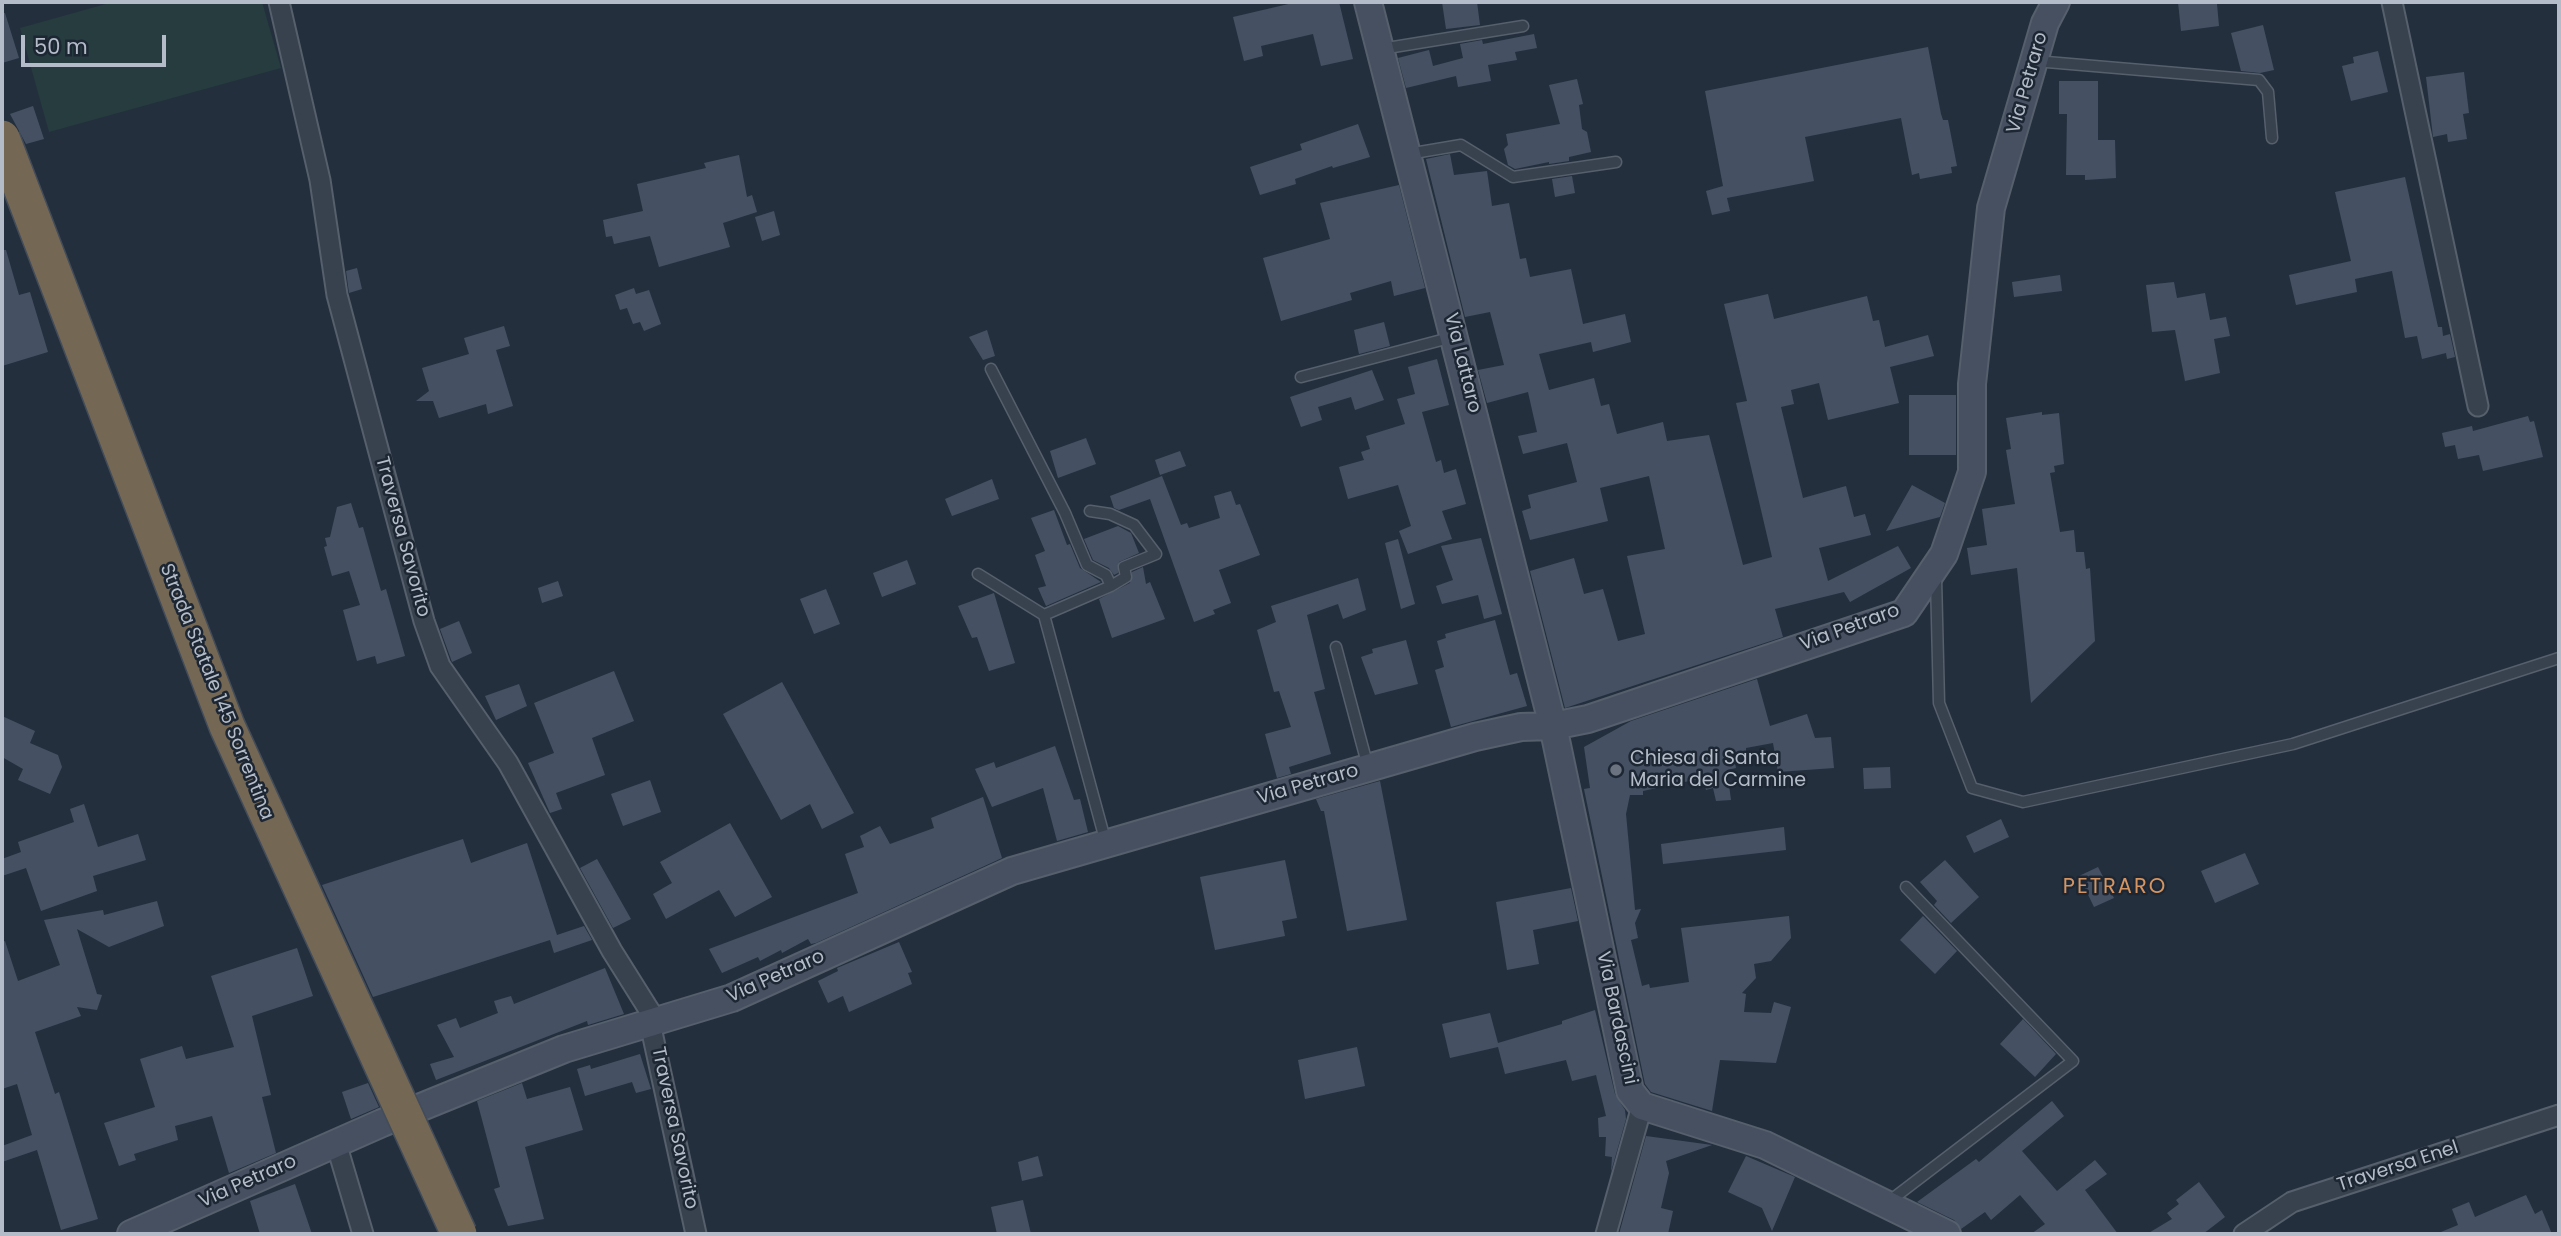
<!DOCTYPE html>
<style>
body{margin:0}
#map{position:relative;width:2561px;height:1236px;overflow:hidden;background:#242f3e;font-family:Poppins,sans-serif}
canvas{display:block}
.frame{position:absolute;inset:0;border:4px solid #b4bcc9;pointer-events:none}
.scale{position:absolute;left:21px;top:35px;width:145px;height:32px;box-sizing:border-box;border:4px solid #b4bcc9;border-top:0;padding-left:9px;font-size:21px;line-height:24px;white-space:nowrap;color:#b4bcc9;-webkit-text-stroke:5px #1d2633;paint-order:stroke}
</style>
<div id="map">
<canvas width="2561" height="1236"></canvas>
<div class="frame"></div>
<div class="scale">50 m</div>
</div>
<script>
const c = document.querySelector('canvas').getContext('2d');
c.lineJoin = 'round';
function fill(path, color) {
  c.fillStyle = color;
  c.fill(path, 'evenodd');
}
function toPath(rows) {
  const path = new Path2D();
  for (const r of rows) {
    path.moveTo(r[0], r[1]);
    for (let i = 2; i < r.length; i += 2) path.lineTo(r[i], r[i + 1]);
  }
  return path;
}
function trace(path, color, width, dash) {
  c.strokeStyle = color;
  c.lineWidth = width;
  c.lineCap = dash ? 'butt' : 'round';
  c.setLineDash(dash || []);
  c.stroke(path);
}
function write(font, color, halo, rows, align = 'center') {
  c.font = font + ' Poppins,sans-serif';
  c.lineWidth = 5;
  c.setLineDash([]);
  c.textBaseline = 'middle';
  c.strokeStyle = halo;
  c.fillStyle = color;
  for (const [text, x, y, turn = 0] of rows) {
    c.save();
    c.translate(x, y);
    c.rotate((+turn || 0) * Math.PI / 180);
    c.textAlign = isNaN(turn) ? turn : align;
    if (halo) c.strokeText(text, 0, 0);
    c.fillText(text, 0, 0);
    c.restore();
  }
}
const green = toPath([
 [113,2,262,2,281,68,49,132,20,28]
]);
const building = toPath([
 [1297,2,1339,2,1353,59,1321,66,1313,34,1261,46,1263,56,1244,61,1233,17],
 [1442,2,1477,2,1480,25,1446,29],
 [2178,2,2217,4,2219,26,2181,31],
 [2,13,5,13,19,58,2,63],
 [2263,25,2274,70,2260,73,2241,71,2231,33],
 [1534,34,1537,48,1515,52,1517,60,1488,65,1491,81,1458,87,1456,76,1406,88,1398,58,1429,50,1433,66,1463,58,1460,44,1482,40,1483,44],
 [1928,47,1941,114,1943,120,1948,120,1957,166,1951,167,1952,173,1920,179,1919,173,1912,175,1901,118,1805,137,1814,181,1727,198,1730,211,1712,215,1706,191,1723,186,1705,91],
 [2378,51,2388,92,2351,101,2342,66,2354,63,2353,57],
 [2464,72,2469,113,2463,114,2467,139,2448,142,2447,134,2433,137,2426,77],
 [1577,79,1583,104,1579,105,1582,129,1587,132,1591,152,1569,157,1569,161,1549,164,1549,162,1515,169,1508,165,1504,149,1508,145,1506,134,1560,124,1549,85],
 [2059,81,2098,81,2098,140,2115,140,2116,178,2085,180,2085,175,2066,175,2067,114,2059,114],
 [33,106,44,139,26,144,10,114],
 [1358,124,1370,157,1333,168,1332,166,1295,179,1296,184,1260,195,1250,167,1302,150,1300,144],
 [1450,154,1454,175,1487,171,1492,206,1509,203,1520,259,1526,258,1530,277,1571,269,1583,324,1625,314,1631,342,1593,352,1591,342,1539,354,1549,390,1594,378,1601,406,1609,404,1617,434,1663,422,1667,441,1709,435,1743,565,1772,557,1736,403,1747,401,1724,304,1768,294,1774,319,1867,296,1873,321,1879,320,1885,347,1928,335,1934,356,1890,367,1899,403,1828,420,1819,383,1791,390,1794,404,1781,407,1803,498,1846,486,1854,517,1865,514,1871,535,1819,548,1828,581,1898,546,1911,568,1850,602,1844,592,1775,609,1783,637,1565,708,1530,571,1574,558,1584,594,1603,589,1618,641,1645,634,1627,556,1665,549,1649,476,1600,488,1608,521,1530,540,1522,511,1531,508,1528,495,1577,482,1567,443,1523,454,1518,436,1537,432,1528,392,1487,403,1478,370,1504,365,1490,312,1465,317,1426,159],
 [739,155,747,197,752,195,757,212,723,223,730,247,659,267,650,236,614,244,612,236,606,237,603,220,643,211,637,184,706,168,704,163],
 [1572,176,1575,193,1555,197,1552,179],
 [2405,177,2438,327,2442,327,2443,336,2450,334,2455,357,2447,359,2446,353,2422,359,2417,336,2405,338,2392,271,2355,279,2357,292,2296,305,2289,275,2351,261,2335,192],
 [1399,185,1425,288,1394,296,1391,281,1350,293,1352,300,1281,321,1263,258,1330,239,1320,203],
 [774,211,780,235,762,241,755,217],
 [2,250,6,250,19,295,30,292,48,352,2,366],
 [357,268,362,289,349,293,346,271],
 [2060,275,2062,291,2014,297,2012,282],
 [2174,282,2177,298,2205,293,2210,320,2226,317,2230,336,2214,339,2220,373,2185,381,2175,330,2152,332,2146,285],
 [634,288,636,294,649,290,661,324,644,331,640,322,633,324,627,308,620,310,615,295],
 [1384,322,1390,346,1359,354,1354,330],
 [504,326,510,346,496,350,513,406,488,414,486,404,439,418,433,401,416,401,429,391,422,368,469,354,464,338],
 [987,330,995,356,983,360,969,337],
 [1437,359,1449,405,1422,412,1436,462,1441,460,1444,473,1456,469,1466,504,1442,511,1452,539,1408,554,1399,531,1411,526,1398,485,1348,499,1339,467,1364,460,1361,452,1370,449,1366,436,1405,424,1397,399,1415,394,1408,367],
 [1372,370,1384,400,1355,410,1351,397,1318,407,1322,420,1301,427,1290,397],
 [1909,395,1956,395,1956,455,1909,455],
 [2042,412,2042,415,2059,413,2064,464,2054,466,2055,472,2050,473,2060,532,2074,530,2076,552,2084,552,2086,569,2090,568,2095,641,2031,703,2017,568,1971,575,1967,548,1987,545,1982,509,2015,504,2006,450,2011,449,2006,418],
 [2528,416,2530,422,2534,421,2543,457,2483,471,2479,455,2458,459,2455,445,2445,447,2442,433,2472,426,2473,431],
 [1086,438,1096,464,1058,478,1050,451],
 [1180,451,1186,466,1160,475,1155,460],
 [1162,476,1181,525,1187,523,1189,528,1220,518,1214,496,1231,491,1236,505,1240,504,1260,555,1219,570,1231,603,1213,610,1215,614,1194,622,1150,499,1119,510,1114,508,1110,496],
 [992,479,999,499,952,516,945,499],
 [1912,485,1945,503,1940,517,1886,531],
 [351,503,359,528,363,527,381,591,386,589,405,656,377,664,375,656,357,661,343,610,360,605,349,571,332,576,324,547,327,546,325,538,330,537,337,507],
 [1054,510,1067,545,1070,544,1080,568,1101,582,1046,606,1038,588,1046,586,1035,555,1045,551,1031,518],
 [1118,526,1131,533,1139,553,1119,562,1118,573,1114,575,1109,568,1093,560,1084,539],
 [1481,538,1502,614,1484,619,1478,595,1442,604,1436,586,1453,580,1441,546],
 [1398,539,1415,604,1401,609,1385,543],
 [907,560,916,584,882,597,873,573],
 [1143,567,1146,584,1150,582,1165,619,1112,638,1099,599,1130,583,1132,572],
 [1358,578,1366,610,1343,619,1338,604,1307,615,1325,689,1314,692,1331,754,1289,767,1291,774,1277,778,1265,734,1291,727,1279,691,1274,692,1257,630,1276,622,1271,606],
 [558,581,563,596,542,603,538,588],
 [826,589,840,624,814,634,800,599],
 [994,593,1015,663,989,671,977,637,972,638,958,606],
 [1495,620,1510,675,1517,673,1527,706,1451,727,1435,670,1444,667,1437,641,1446,638,1445,634],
 [459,621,472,653,452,662,440,629],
 [1406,640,1418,684,1375,695,1361,657,1373,653,1372,649],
 [614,671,634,721,592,738,605,775,556,793,562,809,550,813,528,763,554,753,534,703],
 [1757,679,1770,726,1807,714,1815,738,1831,737,1834,768,1778,772,1773,743,1746,748,1746,752,1733,754,1736,768,1727,770,1731,800,1716,801,1713,788,1706,790,1703,778,1643,791,1643,795,1630,795,1626,814,1635,910,1641,909,1635,923,1638,938,1631,940,1642,986,1649,984,1650,988,1689,982,1681,928,1789,916,1791,938,1771,961,1754,964,1756,978,1742,993,1746,994,1744,1012,1771,1013,1774,1002,1791,1007,1776,1063,1720,1060,1712,1111,1651,1092,1645,1084,1584,789,1590,788,1584,747,1631,721],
 [782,682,854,813,822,829,810,804,781,820,723,714],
 [519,684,527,706,496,720,485,696],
 [2,716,35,731,30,743,58,755,62,767,50,794,18,780,23,769,2,757],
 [1055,746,1074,800,1080,799,1088,832,1057,841,1043,788,992,807,975,769,994,762,996,768],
 [1890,767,1891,788,1864,789,1863,768],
 [650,780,661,812,623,826,611,794],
 [1380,781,1407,920,1347,931,1324,811,1321,811,1316,799],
 [983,797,1002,858,816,943,811,944,808,939,782,953,781,950,760,961,758,957,722,973,709,949,858,893,845,854,864,847,860,836,880,826,890,844,934,828,931,818],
 [84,804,98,847,138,834,146,860,93,876,97,891,41,911,26,868,2,876,2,859,21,852,18,842,74,822,70,809],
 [2001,819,2009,837,1974,853,1966,836],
 [730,823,772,897,735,917,719,890,666,919,653,894,672,883,660,862],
 [1784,827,1786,850,1663,864,1661,844],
 [463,839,471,863,527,843,557,935,584,926,592,940,554,953,550,940,373,997,322,885],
 [2245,853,2259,884,2215,903,2201,871],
 [597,859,631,919,613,928,580,868],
 [1285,860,1297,918,1282,921,1285,936,1215,950,1200,877],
 [1945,860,1979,897,1951,923,1934,905,1937,901,1920,882],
 [2098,867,2114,898,2094,907,2079,876],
 [1571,888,1578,921,1533,930,1539,964,1507,970,1496,902],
 [157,901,164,926,109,947,77,929,97,994,102,995,97,1010,77,1007,81,1016,35,1032,55,1094,59,1092,98,1219,61,1230,37,1150,2,1162,2,1146,32,1135,17,1084,2,1089,2,942,5,941,18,981,60,965,44,920,103,910,104,915],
 [1923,916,1957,951,1935,974,1900,940],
 [899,942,912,972,908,973,912,984,849,1012,843,996,828,1003,818,981,838,971,837,968],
 [297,948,313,996,252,1016,271,1095,262,1097,276,1153,229,1173,212,1116,175,1126,178,1140,134,1154,136,1160,119,1166,104,1123,155,1107,140,1059,182,1046,186,1059,234,1047,211,976],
 [605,968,624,1014,588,1025,587,1021,436,1080,430,1064,454,1057,437,1025,456,1018,460,1028,498,1013,494,1001,511,996,514,1004],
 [1595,1010,1615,1094,1625,1110,1626,1119,1611,1172,1612,1157,1605,1156,1606,1137,1599,1137,1598,1118,1606,1116,1596,1075,1572,1081,1566,1060,1505,1074,1498,1047,1450,1058,1442,1024,1490,1013,1498,1043,1562,1024,1562,1021],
 [2023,1019,2056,1054,2035,1077,2000,1044],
 [1357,1047,1365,1086,1305,1099,1298,1060],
 [640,1054,651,1089,636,1093,632,1082,585,1096,577,1069,590,1065,591,1069],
 [368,1083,379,1107,351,1119,342,1092],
 [522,1083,527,1099,570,1087,583,1130,525,1147,544,1219,508,1226,494,1189,500,1187,477,1101],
 [2052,1101,2064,1116,2022,1151,2057,1191,2095,1160,2107,1174,2085,1190,2118,1234,2031,1234,2045,1224,2020,1195,1991,1220,1985,1212,1961,1229,1954,1220,1917,1202,1976,1159,1979,1162],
 [1646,1136,1712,1145,1666,1161,1669,1173,1661,1208,1673,1211,1668,1234,1619,1234],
 [1038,1156,1043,1176,1022,1181,1018,1162],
 [1746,1156,1795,1177,1772,1231,1762,1208,1728,1192],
 [2199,1182,2225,1217,2203,1234,2147,1234,2172,1219,2167,1213,2179,1204,2176,1200],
 [295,1184,312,1234,260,1234,250,1201],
 [2526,1195,2535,1214,2542,1210,2552,1234,2436,1234,2458,1225,2452,1209,2469,1202,2475,1217],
 [1023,1200,1031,1234,997,1234,991,1207]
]);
const lane = toPath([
 [1381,49,1523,26],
 [2035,61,2259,80,2268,92,2272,138],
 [1408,154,1461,145,1513,177,1616,162],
 [991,369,1065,513,1087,565,1106,575,1111,586],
 [1301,377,1453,337],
 [978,574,1044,615,1106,843],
 [1936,578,1939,703,1972,788,2023,802,2293,744,2559,658],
 [1044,615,1111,586,1126,577,1124,567,1156,554,1134,525,1110,514,1090,511],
 [1336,647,1368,767],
 [1887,1203,2073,1061,1906,887]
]);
const street = toPath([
 [279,2,320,180,337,295,424,621,440,666,508,763,612,951,656,1021],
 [2392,2,2478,406],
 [650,1023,696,1234],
 [336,1143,363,1234],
 [1606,1234,1642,1106],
 [2244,1234,2292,1202,2559,1115]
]);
const secondary = toPath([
 [1368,2,1553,726,1630,1091,1642,1106,1765,1145,1947,1234],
 [131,1234,382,1123,564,1049,732,998,1012,871,1475,737,1521,727,1553,726,1588,719,1904,613,1944,554,1972,472,1972,384,1991,208,2045,23,2056,2]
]);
const highwayBridge = toPath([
 [2,138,227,726,459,1234]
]);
const markers = [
 [1616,770,7,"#6b7280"]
];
const streetNames = [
 ["Via Petraro",2028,83,-74],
 ["Via Lattaro",1462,363,76],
 ["Traversa Savorito",402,537,75],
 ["Via Petraro",1850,628,-20],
 ["Strada Statale 145 Sorrentina",216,692,68],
 ["Via Petraro",1308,785,-16],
 ["Via Petraro",776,977,-24],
 ["Via Bardascini",1616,1018,78],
 ["Traversa Savorito",674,1128,78],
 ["Traversa Enel",2398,1167,-18],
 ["Via Petraro",248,1182,-24]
];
const poiNames = [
 ["Chiesa di Santa",1630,759],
 ["Maria del Carmine",1630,781]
];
const neighbourhoodNames = [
 ["PETRARO",2115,888]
];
fill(green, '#263c3f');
fill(building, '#455162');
trace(lane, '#565f6c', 13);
trace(street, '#565f6c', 23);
trace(secondary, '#565f6c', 30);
trace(lane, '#38414e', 10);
trace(street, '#38414e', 19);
trace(secondary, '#465061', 26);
trace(highwayBridge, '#434c59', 38, []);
trace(highwayBridge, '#746855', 35);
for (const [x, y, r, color] of markers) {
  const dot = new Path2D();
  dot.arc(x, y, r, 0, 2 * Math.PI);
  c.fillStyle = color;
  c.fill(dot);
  trace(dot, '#1d2633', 2.5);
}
write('19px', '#b4bcc9', '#1d2633', streetNames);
write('19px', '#b4bcc9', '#1d2633', poiNames, 'left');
c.letterSpacing = '2px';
write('21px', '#d59563', '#1d2633', neighbourhoodNames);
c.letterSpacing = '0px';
</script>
